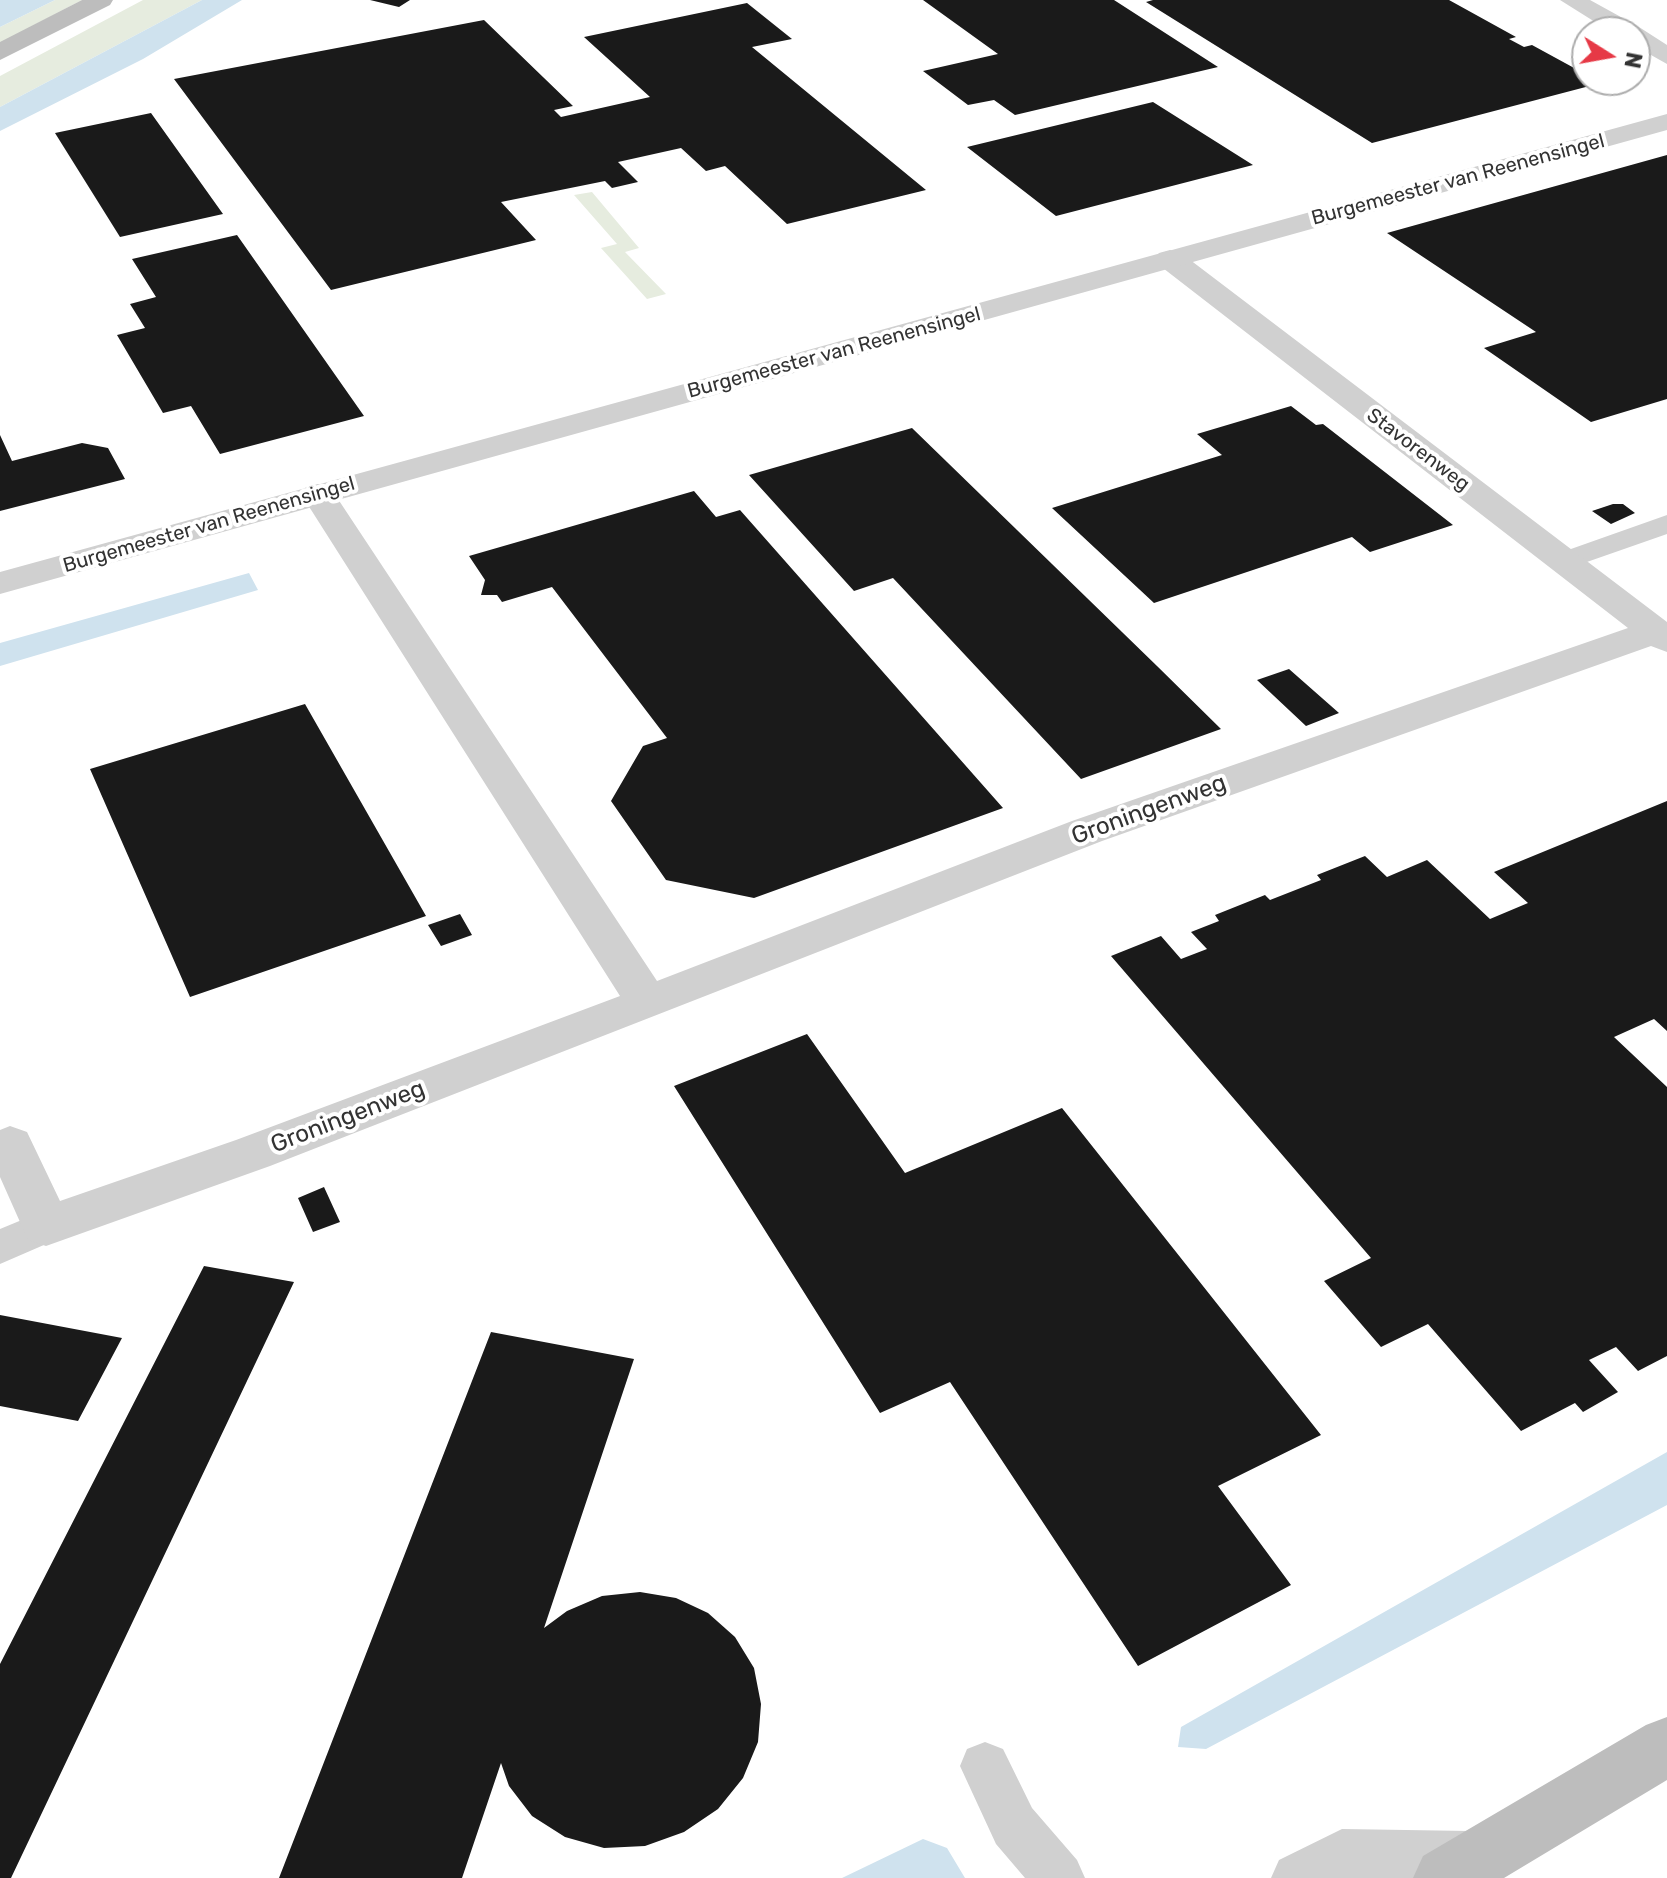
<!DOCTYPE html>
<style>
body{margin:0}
#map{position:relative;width:1667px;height:1878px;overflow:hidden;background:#fff;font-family:Rubik,sans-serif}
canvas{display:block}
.north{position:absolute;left:1571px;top:16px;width:80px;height:80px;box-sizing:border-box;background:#fff;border:2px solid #adadad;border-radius:50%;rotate:101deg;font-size:22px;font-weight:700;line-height:32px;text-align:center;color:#333}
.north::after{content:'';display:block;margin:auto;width:28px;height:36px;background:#e63946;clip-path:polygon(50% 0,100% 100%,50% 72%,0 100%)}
</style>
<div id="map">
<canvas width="1667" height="1878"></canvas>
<div class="north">N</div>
</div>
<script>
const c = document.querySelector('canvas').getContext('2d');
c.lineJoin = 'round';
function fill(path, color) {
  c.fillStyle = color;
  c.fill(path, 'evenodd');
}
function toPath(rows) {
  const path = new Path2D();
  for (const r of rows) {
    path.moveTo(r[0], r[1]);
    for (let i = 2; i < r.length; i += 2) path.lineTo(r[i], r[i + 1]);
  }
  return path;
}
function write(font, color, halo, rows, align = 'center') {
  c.font = font + ' Rubik,sans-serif';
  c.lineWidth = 8;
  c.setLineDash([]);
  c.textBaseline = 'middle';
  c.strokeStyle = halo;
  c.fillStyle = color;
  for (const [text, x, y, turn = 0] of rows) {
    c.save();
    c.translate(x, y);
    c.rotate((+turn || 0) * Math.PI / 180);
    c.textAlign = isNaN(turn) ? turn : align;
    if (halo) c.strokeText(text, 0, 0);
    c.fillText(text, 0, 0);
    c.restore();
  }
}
const green = toPath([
 [55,0,82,0,0,43,0,27],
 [143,0,202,0,0,107,0,76],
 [592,192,639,248,625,252,666,294,647,299,601,248,617,244,574,195]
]);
const water = toPath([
 [0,0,55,0,0,27],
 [202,0,242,0,143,59,0,131,0,107],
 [249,573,258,590,0,666,0,643],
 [1667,1452,1667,1505,1206,1749,1178,1747,1181,1727],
 [923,1839,947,1848,965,1878,842,1878]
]);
const building = toPath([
 [370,0,410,0,399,7],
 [923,0,1114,0,1218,67,1015,115,994,100,968,105,923,71,998,54],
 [1153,0,1449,0,1516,37,1509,39,1524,47,1532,45,1587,75,1587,80,1601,83,1372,143,1146,2],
 [747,3,792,39,752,47,926,190,787,224,725,166,706,171,681,148,618,162,638,182,612,188,605,181,501,202,536,240,331,290,174,79,484,20,573,106,554,110,561,117,650,97,584,37],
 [1153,102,1253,165,1056,216,967,147],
 [151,113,223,214,120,237,55,133],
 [1667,155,1667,399,1591,422,1484,348,1536,332,1387,233],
 [237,235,364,416,220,454,191,406,163,413,117,335,145,328,130,304,156,297,132,259],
 [1291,406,1316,425,1323,424,1453,525,1370,552,1352,537,1154,603,1052,508,1222,455,1197,434],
 [912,428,1157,666,1221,729,1081,779,893,578,854,591,749,475],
 [0,435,12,461,82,443,108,448,125,479,0,511],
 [694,491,716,517,740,510,1003,808,754,898,666,880,611,801,643,746,667,738,552,587,502,602,497,595,481,595,485,580,469,556],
 [1613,504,1623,504,1635,513,1611,524,1592,511],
 [1289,669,1339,713,1306,726,1257,680],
 [305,704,426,916,190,997,90,769],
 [1667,801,1667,1031,1654,1019,1614,1037,1667,1087,1667,1356,1638,1371,1616,1347,1589,1360,1618,1392,1583,1412,1575,1403,1521,1431,1428,1324,1381,1347,1324,1281,1371,1258,1111,956,1161,936,1181,959,1207,949,1191,932,1219,921,1215,915,1265,895,1270,900,1321,880,1317,875,1365,856,1387,877,1427,860,1490,919,1528,903,1494,872],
 [460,914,472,935,441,946,428,925],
 [807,1034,905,1173,1062,1108,1321,1435,1218,1486,1291,1585,1138,1666,950,1382,880,1413,674,1086],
 [324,1187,340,1222,313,1232,298,1198],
 [204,1266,294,1282,11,1878,0,1878,0,1664],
 [0,1315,122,1338,78,1421,0,1406],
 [491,1332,634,1359,544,1628,567,1611,602,1596,640,1592,676,1598,708,1613,735,1637,754,1668,761,1704,758,1742,743,1778,718,1809,684,1832,645,1846,604,1848,565,1837,532,1816,509,1786,501,1763,462,1878,279,1878]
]);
const service = toPath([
 [1667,515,1667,534,1564,570,1554,567,1549,561,1554,555,1667,515],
 [46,1210,60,1214,66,1226,60,1238,0,1264,0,1229,46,1210],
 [985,1742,1003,1749,1032,1808,1077,1860,1085,1878,1025,1878,996,1844,960,1766,967,1749,985,1742],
 [1342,1829,1470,1831,1488,1839,1496,1857,1488,1875,1481,1878,1271,1878,1279,1860,1342,1829]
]);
const minor = toPath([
 [1170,250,1181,253,1667,622,1667,652,1651,646,1102,841,270,1166,46,1246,28,1240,0,1177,0,1130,10,1126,27,1132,60,1201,236,1140,620,996,301,494,306,487,318,484,330,487,657,981,1072,821,1628,628,1159,265,1155,259,1159,253,1170,250]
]);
const tertiary = toPath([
 [1560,0,1590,0,1639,27,1667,45,1667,64,1635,46,1635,32,1611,32,1560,0],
 [1667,114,1667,130,0,594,0,572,1667,114]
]);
const secondary = toPath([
 [82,0,113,0,110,5,0,60,0,42,82,0],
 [1667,1717,1667,1780,1504,1878,1413,1878,1423,1856,1646,1725,1667,1717]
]);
const farStreetnames = [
 ["Burgemeester van Reenensingel",1458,180,-15],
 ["Burgemeester van Reenensingel",834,353,-15],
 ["Stavorenweg",1418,450,37],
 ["Burgemeester van Reenensingel",209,525,-16]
];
const streetNames = [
 ["Groningenweg",1149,810,-20],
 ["Groningenweg",348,1117,-21]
];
fill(green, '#e6ecdf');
fill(water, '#cfe2ee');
fill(building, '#1a1a1a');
fill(service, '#d0d0d0');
fill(minor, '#d0d0d0');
fill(tertiary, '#d0d0d0');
fill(secondary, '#bdbdbd');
write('20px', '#333', '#fff', farStreetnames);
write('24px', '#333', '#fff', streetNames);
</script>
